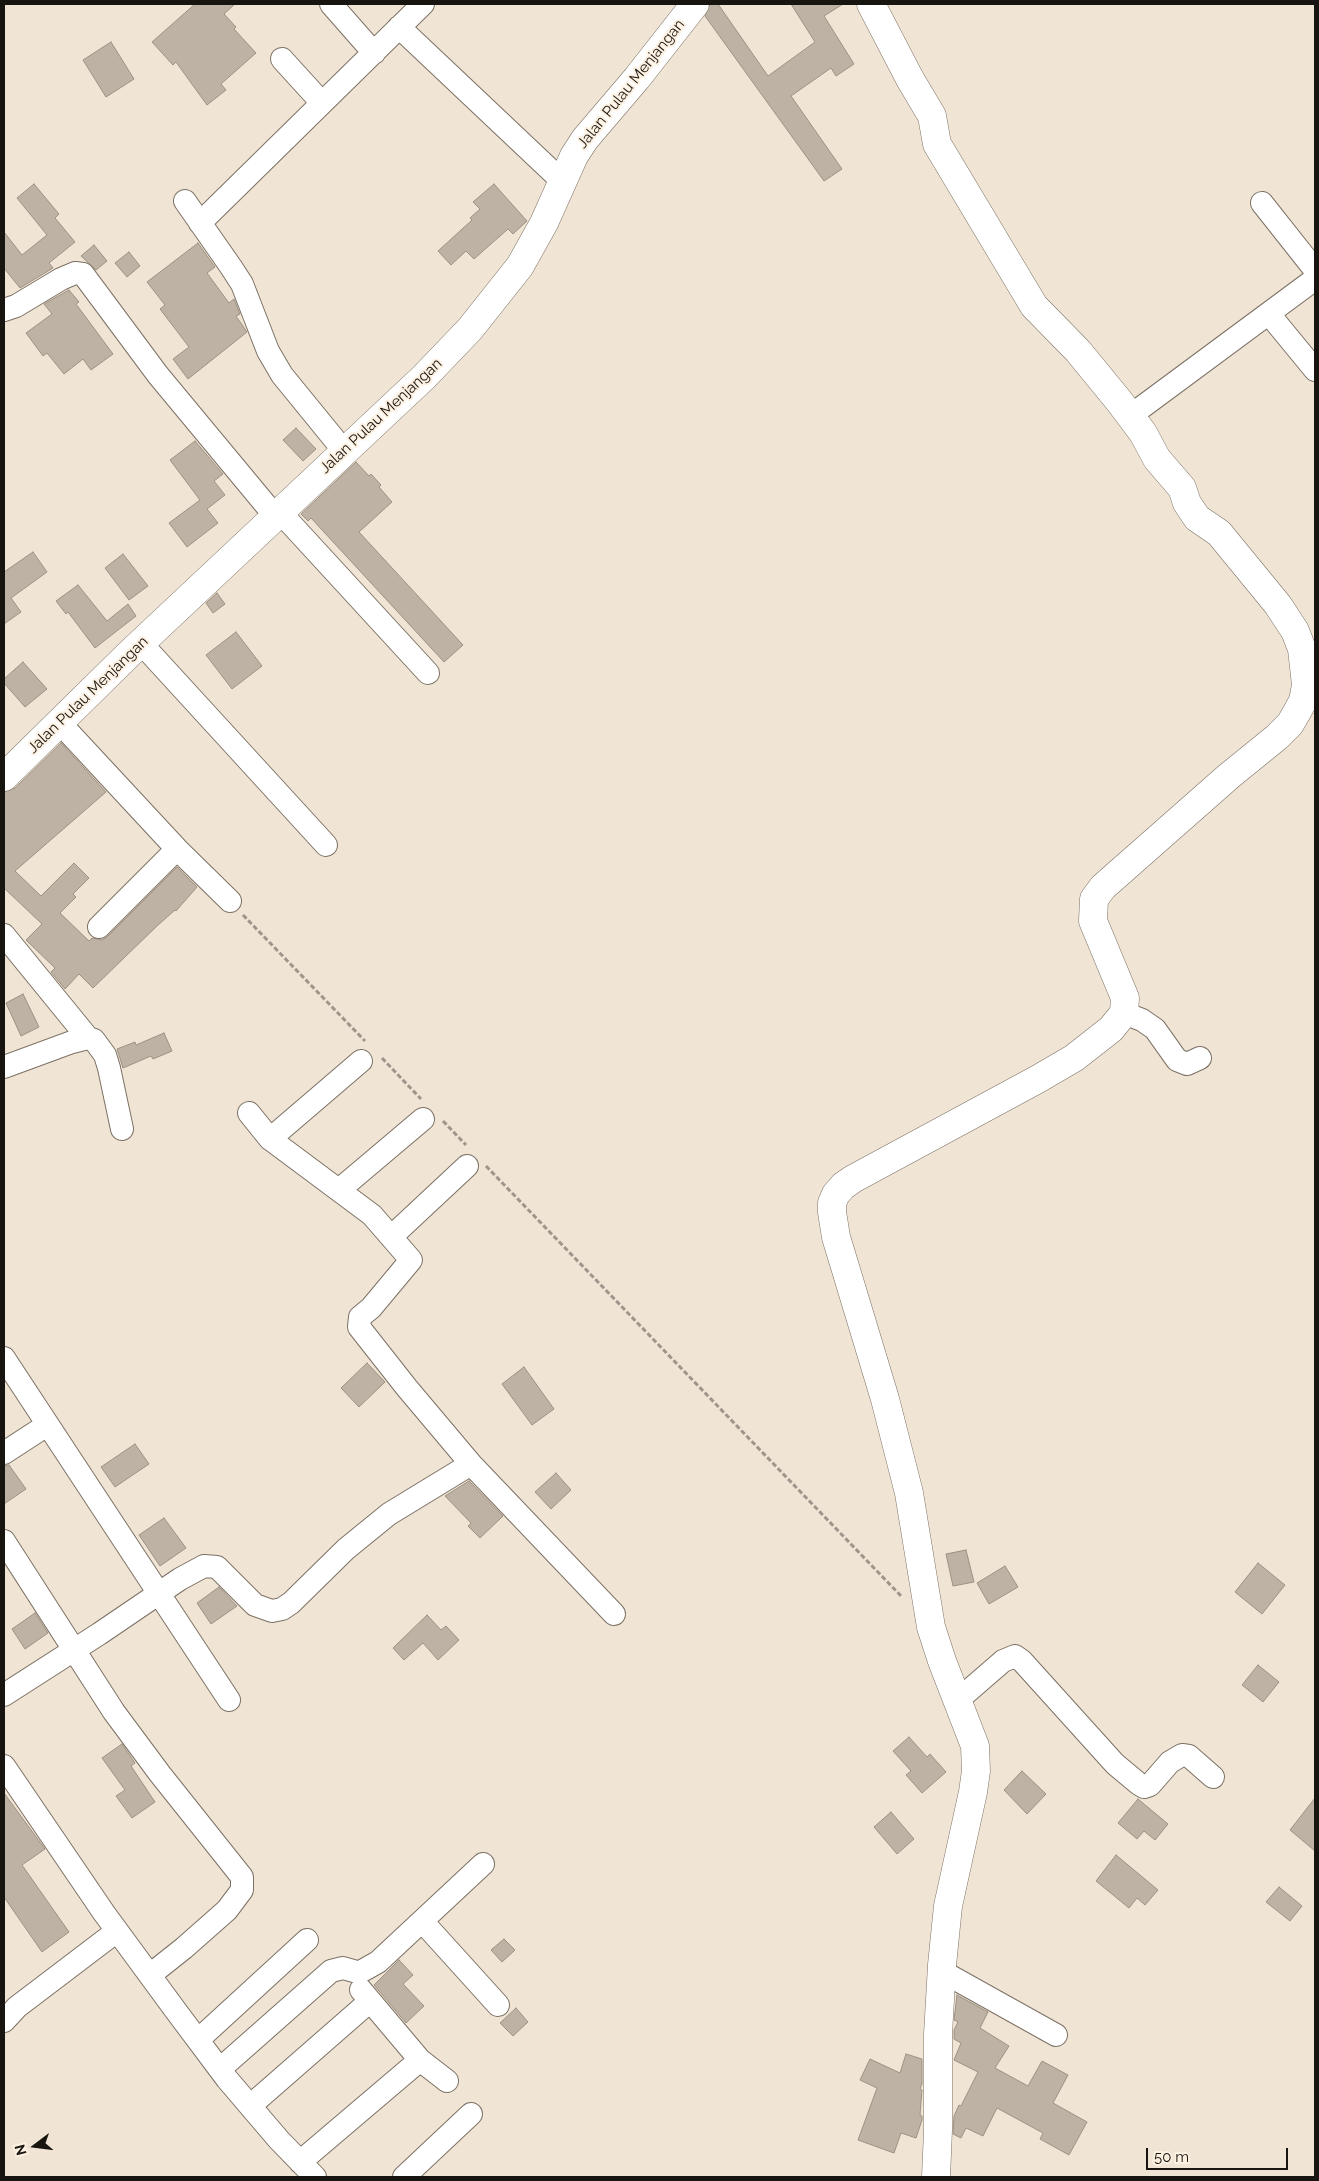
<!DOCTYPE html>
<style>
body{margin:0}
#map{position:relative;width:1319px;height:2181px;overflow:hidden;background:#f0e4d5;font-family:Raleway,sans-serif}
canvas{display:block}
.frame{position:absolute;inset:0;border:5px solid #18140f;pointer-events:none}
.north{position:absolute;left:10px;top:2121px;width:50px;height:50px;-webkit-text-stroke:4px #fdf1e2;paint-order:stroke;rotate:255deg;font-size:14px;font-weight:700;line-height:20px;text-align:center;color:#18140f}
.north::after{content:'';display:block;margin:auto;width:18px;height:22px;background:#18140f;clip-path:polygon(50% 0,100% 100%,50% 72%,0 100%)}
.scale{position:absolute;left:1146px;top:2148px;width:142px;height:22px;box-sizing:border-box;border:2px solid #18140f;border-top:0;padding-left:6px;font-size:15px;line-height:18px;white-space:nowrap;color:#18140f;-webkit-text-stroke:4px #fdf1e2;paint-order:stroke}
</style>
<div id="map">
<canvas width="1319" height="2181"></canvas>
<div class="frame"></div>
<div class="north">N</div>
<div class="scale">50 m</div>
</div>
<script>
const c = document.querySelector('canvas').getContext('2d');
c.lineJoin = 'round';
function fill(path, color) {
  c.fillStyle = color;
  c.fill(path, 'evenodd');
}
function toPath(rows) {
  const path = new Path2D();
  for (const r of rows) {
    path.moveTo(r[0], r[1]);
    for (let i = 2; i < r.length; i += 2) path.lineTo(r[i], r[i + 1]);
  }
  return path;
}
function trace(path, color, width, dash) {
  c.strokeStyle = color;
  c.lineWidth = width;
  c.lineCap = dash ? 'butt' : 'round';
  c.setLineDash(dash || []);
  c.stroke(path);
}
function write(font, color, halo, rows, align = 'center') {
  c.font = font + ' Raleway,sans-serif';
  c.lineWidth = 4;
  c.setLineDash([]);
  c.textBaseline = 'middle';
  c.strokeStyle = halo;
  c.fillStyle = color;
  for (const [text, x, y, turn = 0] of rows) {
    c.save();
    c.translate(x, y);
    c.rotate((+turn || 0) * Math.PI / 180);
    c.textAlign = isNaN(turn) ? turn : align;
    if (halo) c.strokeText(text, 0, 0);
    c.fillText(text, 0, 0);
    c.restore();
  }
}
const building = toPath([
 [195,4,235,4,224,14,236,27,234,29,256,53,221,84,226,90,207,105,176,62,173,65,152,42,195,4],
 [710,4,718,4,768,76,815,42,791,4,843,4,824,16,854,64,836,76,831,68,791,96,842,169,824,181,705,16,710,4],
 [111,42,134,79,106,97,83,60,111,42],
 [34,184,59,214,55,218,75,242,49,263,53,268,20,288,4,268,4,232,22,255,47,235,17,198,34,184],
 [494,184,527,221,513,234,508,229,474,259,466,251,451,265,438,251,472,220,470,218,480,209,473,202,494,184],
 [198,243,215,267,207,273,229,303,234,299,240,314,236,316,247,332,188,379,173,359,189,347,160,309,165,305,147,282,198,243],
 [94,245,107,261,96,270,81,256,94,245],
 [129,252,140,266,127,277,115,263,129,252],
 [69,290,79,302,76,304,113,354,91,370,83,359,64,374,47,353,43,356,26,333,52,314,44,304,69,290],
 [296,428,316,449,303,461,283,440,296,428],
 [195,441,223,474,214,481,225,495,207,509,218,523,187,547,169,523,200,500,170,460,195,441],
 [356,462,369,476,371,474,381,485,379,487,392,502,359,532,463,645,444,662,311,518,308,521,301,514,356,462],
 [33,552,47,572,11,598,21,612,4,624,4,572,33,552],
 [123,554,148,586,129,600,105,568,123,554],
 [78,585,107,621,128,604,136,616,95,648,68,612,66,614,56,601,78,585],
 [217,593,225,604,213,613,206,603,217,593],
 [236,632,262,666,232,689,206,655,236,632],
 [23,662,47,689,25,707,4,683,4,679,23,662],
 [61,743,106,792,15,871,41,896,74,863,89,878,73,894,76,897,60,913,89,941,92,938,102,940,108,936,177,867,197,887,176,911,175,910,157,926,93,988,79,974,65,989,51,972,55,968,26,940,42,924,4,888,4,792,15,788,61,743],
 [23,994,39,1027,21,1036,6,1003,23,994],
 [164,1033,172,1051,153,1059,151,1056,123,1068,117,1049,135,1042,136,1045,164,1033],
 [367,1363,385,1382,359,1407,341,1388,367,1363],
 [524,1367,554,1409,532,1425,502,1384,524,1367],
 [135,1444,149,1464,115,1487,101,1467,135,1444],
 [9,1465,26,1489,4,1504,4,1466,9,1465],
 [556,1473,571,1490,551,1509,535,1492,556,1473],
 [469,1481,503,1516,480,1538,468,1526,471,1523,445,1496,469,1481],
 [164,1518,186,1548,160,1566,139,1535,164,1518],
 [966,1550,974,1582,953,1586,946,1554,966,1550],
 [1258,1563,1285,1585,1262,1614,1235,1592,1258,1563],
 [1005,1566,1018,1587,989,1604,977,1583,1005,1566],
 [219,1587,237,1606,211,1624,197,1603,219,1587],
 [35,1613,48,1633,25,1649,12,1629,35,1613],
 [427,1615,441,1630,446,1626,459,1640,438,1660,423,1643,404,1660,393,1648,427,1615],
 [1258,1665,1279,1682,1263,1702,1242,1685,1258,1665],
 [909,1737,927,1757,930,1754,946,1772,922,1793,906,1775,911,1771,893,1751,909,1737],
 [122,1744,135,1763,131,1766,155,1802,132,1818,116,1796,125,1790,102,1758,122,1744],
 [1022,1771,1046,1794,1027,1814,1004,1790,1022,1771],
 [4,1793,45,1849,22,1865,69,1932,42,1952,4,1897,4,1793],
 [1315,1798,1315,1851,1290,1830,1315,1798],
 [1138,1799,1168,1824,1155,1840,1144,1831,1137,1839,1118,1823,1138,1799],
 [891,1812,914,1839,897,1854,874,1827,891,1812],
 [1116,1855,1158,1890,1145,1905,1137,1898,1129,1908,1096,1881,1116,1855],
 [1279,1887,1302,1906,1290,1921,1266,1902,1279,1887],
 [504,1939,515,1950,502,1962,491,1950,504,1939],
 [399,1960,413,1975,403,1984,424,2006,406,2023,374,1985,399,1960],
 [957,1995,988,2012,980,2028,1009,2046,995,2068,1028,2086,1042,2061,1068,2075,1053,2103,1087,2122,1069,2155,1040,2139,1043,2133,997,2108,983,2136,966,2128,961,2138,953,2134,954,2116,959,2105,961,2106,978,2072,954,2060,961,2043,954,2039,954,2030,958,2022,954,2020,957,1995],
 [516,2008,528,2022,513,2036,500,2023,516,2008],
 [906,2054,922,2059,922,2084,920,2089,922,2090,920,2115,922,2116,922,2120,916,2138,901,2133,894,2153,858,2140,877,2088,860,2080,870,2059,900,2073,906,2054]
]);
const path = toPath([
 [243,915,365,1041],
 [382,1058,421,1099],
 [443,1121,466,1145],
 [486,1166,902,1597]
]);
const street = toPath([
 [331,4,374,53],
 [399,27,562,181],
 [282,59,322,103],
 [185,201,231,267,242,284,268,351,282,375,344,451],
 [1262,203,1315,270],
 [200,223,423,4],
 [4,310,16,306,61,279,75,273,83,274,158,375,275,516],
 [1269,314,1315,370],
 [1130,416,1315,279],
 [280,512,428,673],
 [141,643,326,845],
 [59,722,177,849,230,901],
 [99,927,177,849],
 [4,935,88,1038],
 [1124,1013,1142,1020,1155,1029,1177,1060,1187,1064,1200,1058],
 [4,1067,72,1042,88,1038,94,1040,105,1055,109,1068,122,1129],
 [249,1113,270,1139,372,1215,411,1260,371,1308,360,1317,359,1327,407,1388,471,1464,614,1614],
 [270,1139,361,1061],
 [339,1190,423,1119],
 [391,1237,467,1166],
 [4,1358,229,1700],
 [4,1453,47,1425],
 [4,1541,114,1712,160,1774,242,1877,242,1890,227,1910,184,1948,150,1975],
 [4,1695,99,1634,180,1579,204,1566,217,1567,255,1605,272,1611,282,1609,291,1603,346,1549,389,1514,471,1464],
 [958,1700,1003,1661,1015,1656,1022,1661,1115,1764,1139,1784,1144,1787,1150,1785,1170,1762,1182,1755,1189,1756,1213,1777],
 [4,1766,104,1913,176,2011,227,2079,279,2140,315,2177],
 [422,1921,498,2005],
 [943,1972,1056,2035],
 [361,1990,420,2060,447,2081],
 [4,2021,17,2007,117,1931],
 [198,2040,307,1940],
 [220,2069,331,1971,343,1968,357,1972,362,1971,378,1962,483,1864],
 [250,2106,369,2002],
 [300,2162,420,2060],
 [404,2177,471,2114]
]);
const secondary = toPath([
 [871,4,910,79,932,116,937,144,1034,306,1078,351,1119,401,1143,433,1157,459,1182,488,1187,503,1197,518,1219,533,1278,605,1295,631,1302,649,1306,685,1303,701,1297,712,1290,724,1277,737,1229,776,1103,887,1094,899,1093,921,1125,998,1124,1013,1111,1029,1074,1058,1038,1079,853,1179,843,1186,836,1194,832,1203,832,1212,836,1237,885,1399,909,1493,931,1627,942,1661,975,1746,976,1771,973,1792,948,1906,942,1965,938,2034,938,2130,936,2177],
 [4,777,129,654,424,377,470,329,520,266,544,223,574,156,585,139,637,78,695,4]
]);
const streetNames = [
 ["Jalan Pulau Menjangan",631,84,-51],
 ["Jalan Pulau Menjangan",381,416,-43],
 ["Jalan Pulau Menjangan",88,695,-44]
];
fill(building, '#beb2a4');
trace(building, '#9c9183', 1);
trace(street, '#7c7164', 24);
trace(secondary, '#7c7164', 29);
trace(path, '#9f968b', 3, [5, 2.5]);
trace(street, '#fff', 22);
trace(secondary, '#fff', 28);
write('15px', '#18140f', '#fdf1e2', streetNames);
</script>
